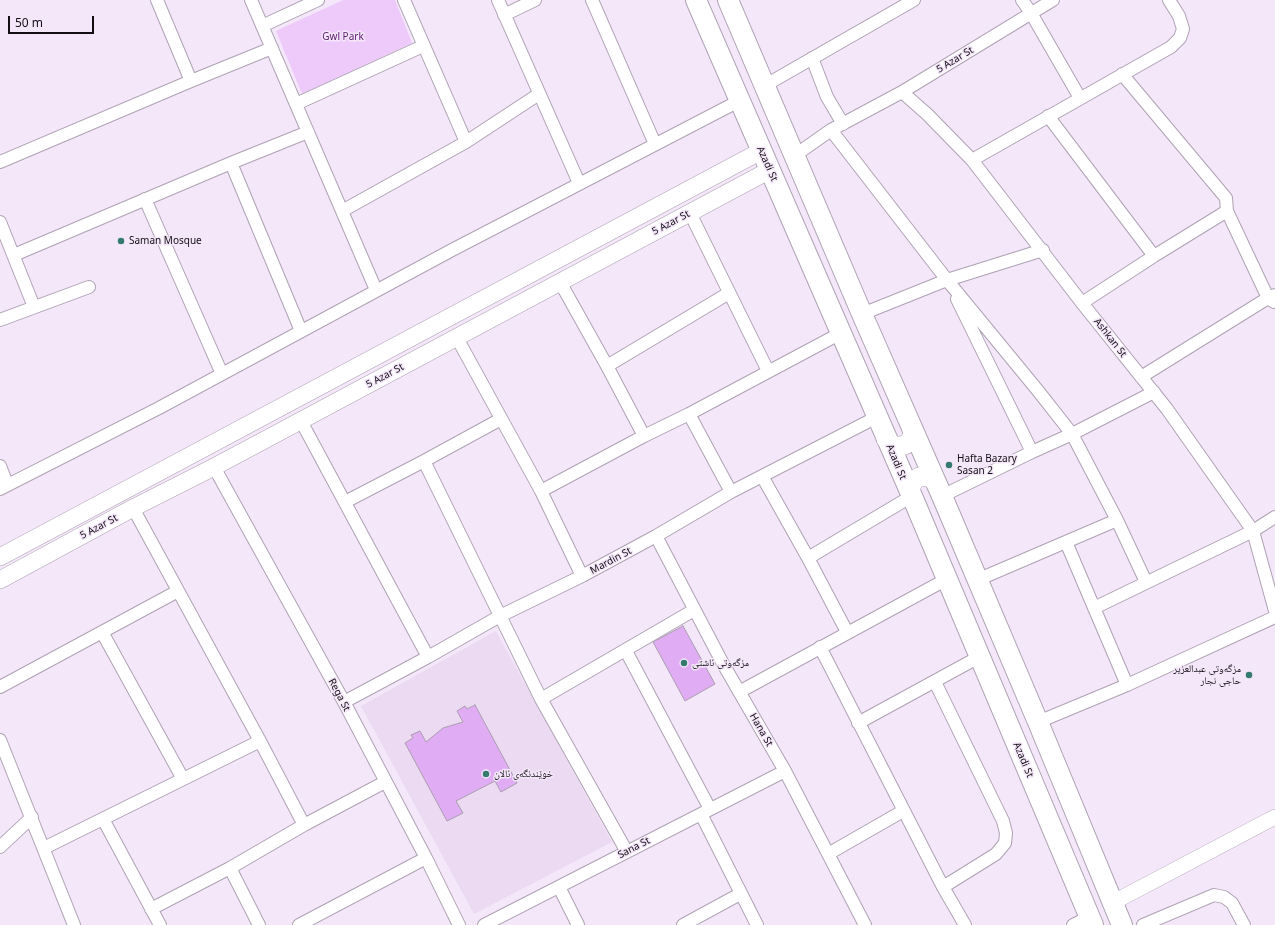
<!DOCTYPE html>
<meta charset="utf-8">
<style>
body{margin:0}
#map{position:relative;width:1275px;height:925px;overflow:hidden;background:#f4e7f9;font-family:"Noto Sans",sans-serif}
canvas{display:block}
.scale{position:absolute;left:8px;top:16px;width:86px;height:18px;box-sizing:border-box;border:2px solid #120e14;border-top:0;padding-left:5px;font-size:12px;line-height:14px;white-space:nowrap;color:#120e14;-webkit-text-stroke:3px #f4e7f9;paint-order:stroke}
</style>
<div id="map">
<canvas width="1275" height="925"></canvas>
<div class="scale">50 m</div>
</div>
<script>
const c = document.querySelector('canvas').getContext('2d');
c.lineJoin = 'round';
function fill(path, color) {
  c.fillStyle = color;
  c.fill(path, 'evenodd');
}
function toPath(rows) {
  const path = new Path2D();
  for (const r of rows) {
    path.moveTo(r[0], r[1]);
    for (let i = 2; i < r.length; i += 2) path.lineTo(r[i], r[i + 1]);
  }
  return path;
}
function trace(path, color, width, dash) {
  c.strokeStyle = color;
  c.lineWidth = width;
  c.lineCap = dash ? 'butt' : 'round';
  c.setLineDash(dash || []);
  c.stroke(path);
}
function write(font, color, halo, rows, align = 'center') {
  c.font = font + ' "Noto Sans","Noto Naskh Arabic",sans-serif';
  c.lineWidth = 3;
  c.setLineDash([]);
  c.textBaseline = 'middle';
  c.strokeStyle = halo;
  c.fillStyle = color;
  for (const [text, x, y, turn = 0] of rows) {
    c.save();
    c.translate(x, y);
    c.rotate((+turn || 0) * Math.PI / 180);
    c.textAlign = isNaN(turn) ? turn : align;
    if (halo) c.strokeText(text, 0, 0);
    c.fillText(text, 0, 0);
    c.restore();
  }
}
const built = toPath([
 [496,631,612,842,474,914,361,706]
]);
const green = toPath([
 [343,0,395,0,412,43,302,94,276,31]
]);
const building = toPath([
 [683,626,715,684,685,701,653,642,683,626],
 [475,705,517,783,501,792,495,781,456,801,463,813,447,821,405,743,413,738,411,735,420,731,426,742,443,728,463,722,457,711,465,706,467,709,475,705]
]);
const minor = toPath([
 [157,0,191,81],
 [251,0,376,290],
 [404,0,466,142],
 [498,0,579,183],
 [592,0,655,144],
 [1022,0,1031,13,1080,98],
 [504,15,535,0],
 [262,26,318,0],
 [812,58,827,97,843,124],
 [764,86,914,0],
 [902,92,927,114,972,160,1082,303,1167,409,1253,531,1275,611],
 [296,104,423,46],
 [1048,116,1154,256],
 [831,130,947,280,1039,392,1072,434,1117,520,1146,582],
 [794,156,831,130,902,92,1053,0],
 [972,160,1171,47,1180,38,1183,29,1179,16,1169,0],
 [0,162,191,81,272,48],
 [231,163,301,331],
 [145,199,222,374],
 [342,211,466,142,539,94],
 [1227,211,1268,298,1274,302],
 [690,213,768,371],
 [0,222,34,307],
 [14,255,231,163,308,132],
 [560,282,607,366,644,436],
 [957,299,1032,452],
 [1082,303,1154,256,1227,211,1226,198,1122,74],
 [862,314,947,280,1043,250],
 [0,320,89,287],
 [457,338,541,491,582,576],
 [607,366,729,293],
 [1141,377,1268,298,1275,295],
 [689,414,731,492],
 [301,421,428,657],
 [424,461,541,699,627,852],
 [0,466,7,484],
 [214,467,344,702,426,858,459,925],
 [762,476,808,558,847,632],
 [0,489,159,408,452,250,739,101],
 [541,491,644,436,689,414,841,333],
 [942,496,1032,452,1072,434,1154,392],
 [345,502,424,461,501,419],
 [133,508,260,741,304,825],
 [656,536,722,662,785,771,865,925],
 [1066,542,1127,685],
 [808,558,912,496],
 [977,580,1117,520],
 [1094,608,1253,531,1275,517],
 [102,632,183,779],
 [820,647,943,887,965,925],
 [626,651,710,809],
 [935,682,1003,821,1006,833,1005,843,996,854,943,887],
 [0,687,178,591],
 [739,692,947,579],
 [541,699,694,610],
 [344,702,428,657,500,616,582,576,656,536,731,492,877,417],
 [1038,722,1127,685,1275,617],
 [858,723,979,657],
 [0,740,74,925],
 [701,814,757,925],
 [103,819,160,925],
 [0,847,32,817],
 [44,848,260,741],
 [828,854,903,811],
 [230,868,259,925],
 [559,887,578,925],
 [151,909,230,868,304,825,385,782],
 [299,925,426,858],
 [484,925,785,771],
 [683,925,740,894],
 [1073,925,1089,917],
 [1143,925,1214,895,1224,897,1232,903,1244,925]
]);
const tertiary = toPath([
 [1112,903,1275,817]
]);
const secondary = toPath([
 [0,557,761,151],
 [0,580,133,508,214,467,770,170]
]);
const primary = toPath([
 [886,439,890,443,894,446,900,446,905,445,909,442,912,437,913,432,911,426],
 [910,492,912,483,919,477,928,476,936,482]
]);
const trunk = toPath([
 [696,0,912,496,1093,925],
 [728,0,862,314,942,496,1038,722,1122,925]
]);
const markers = [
 [121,241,4,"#347a6f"],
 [949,465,4,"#347a6f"],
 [684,663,4,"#347a6f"],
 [1249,675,4,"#347a6f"],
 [486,774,4,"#347a6f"]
];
const parkNames = [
 ["Gwl Park",343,37]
];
const streetNames = [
 ["5 Azar St",955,60,-31],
 ["Azadi St",767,164,66],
 ["5 Azar St",671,223,-28],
 ["Ashkan St",1110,338,52],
 ["5 Azar St",385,376,-28],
 ["Azadi St",896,462,67],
 ["5 Azar St",99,527,-28],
 ["Mardin St",611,561,-28],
 ["Rega St",339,695,62],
 ["Hana St",761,730,60],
 ["Azadi St",1023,760,67],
 ["Sana St",634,848,-27]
];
const poiNames = [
 ["Saman Mosque",129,241],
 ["Hafta Bazary",957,459],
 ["Sasan 2",957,471],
 ["مزگەوتی ئاشتی",692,663],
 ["مزگەوتی عبدالعزير",1241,669,"right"],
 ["حاجی نجار",1241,681,"right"],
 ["خوێندنگەی ئالان",494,774]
];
fill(built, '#ebdaf2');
fill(green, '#edcafa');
fill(building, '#e0acf3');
trace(building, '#aa9eaf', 1);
trace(minor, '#aea2b3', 14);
trace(tertiary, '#aea2b3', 16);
trace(secondary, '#aea2b3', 18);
trace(primary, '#aea2b3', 20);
trace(trunk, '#aea2b3', 22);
trace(minor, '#fff', 12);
trace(tertiary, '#fff', 15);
trace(secondary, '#fff', 17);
trace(primary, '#fff', 19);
trace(trunk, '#fff', 20);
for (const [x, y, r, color] of markers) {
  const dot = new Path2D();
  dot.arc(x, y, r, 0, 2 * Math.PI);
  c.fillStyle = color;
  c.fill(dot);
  trace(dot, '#f4e7f9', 1.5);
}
write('10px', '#5a1c6e', '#f4e7f9', parkNames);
write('10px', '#120e14', '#f4e7f9', streetNames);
write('10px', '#120e14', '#f4e7f9', poiNames, 'left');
</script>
